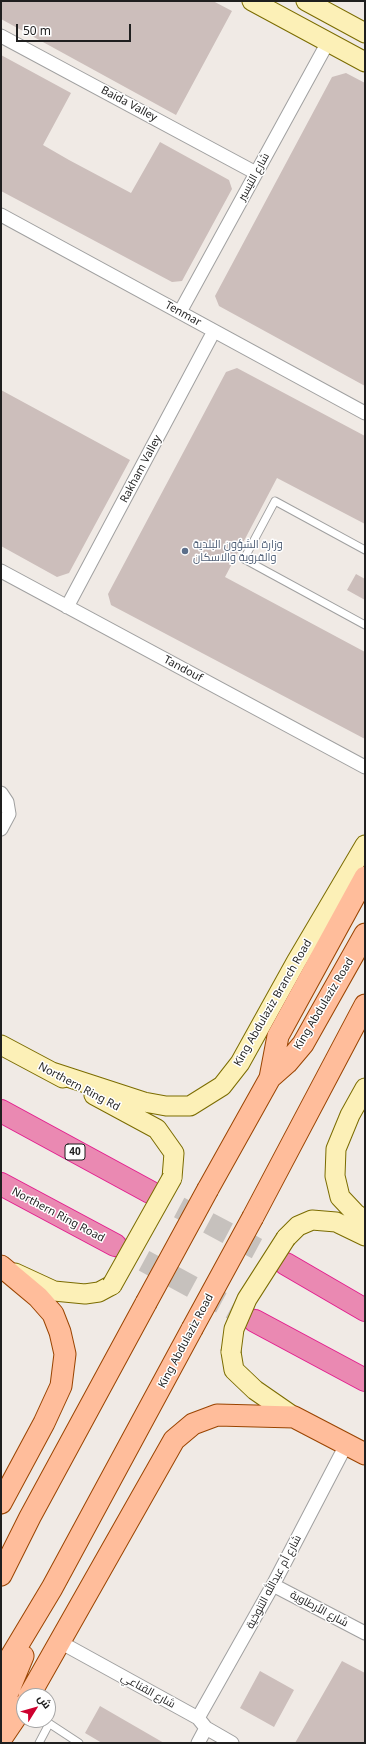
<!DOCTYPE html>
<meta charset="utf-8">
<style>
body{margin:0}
#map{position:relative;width:366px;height:1744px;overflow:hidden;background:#f0eae5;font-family:"Noto Sans",Cairo,sans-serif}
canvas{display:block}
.frame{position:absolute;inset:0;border:2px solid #1f1f1f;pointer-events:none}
.north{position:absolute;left:16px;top:1688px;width:40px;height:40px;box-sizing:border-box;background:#fff;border:1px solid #a5a5a5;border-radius:50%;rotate:53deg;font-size:11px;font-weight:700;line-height:16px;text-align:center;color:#1f1f1f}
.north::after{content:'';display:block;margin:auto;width:14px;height:18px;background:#ce002f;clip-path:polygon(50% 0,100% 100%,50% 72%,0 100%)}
.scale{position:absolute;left:16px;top:24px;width:115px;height:18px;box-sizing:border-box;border:2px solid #1f1f1f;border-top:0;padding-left:5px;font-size:12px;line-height:14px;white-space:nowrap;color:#1f1f1f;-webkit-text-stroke:3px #fff;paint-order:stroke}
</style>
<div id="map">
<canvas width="366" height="1744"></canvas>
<div class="frame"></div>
<div class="north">ش</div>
<div class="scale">50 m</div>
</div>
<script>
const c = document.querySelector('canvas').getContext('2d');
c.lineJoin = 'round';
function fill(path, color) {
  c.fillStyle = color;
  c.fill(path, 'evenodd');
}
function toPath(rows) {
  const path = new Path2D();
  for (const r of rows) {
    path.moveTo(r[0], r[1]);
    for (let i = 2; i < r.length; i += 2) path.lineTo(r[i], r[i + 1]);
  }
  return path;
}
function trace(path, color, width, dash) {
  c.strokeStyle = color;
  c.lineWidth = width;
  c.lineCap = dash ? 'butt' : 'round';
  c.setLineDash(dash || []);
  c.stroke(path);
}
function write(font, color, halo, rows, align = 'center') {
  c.font = font + ' "Noto Sans",Cairo,sans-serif';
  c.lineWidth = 3;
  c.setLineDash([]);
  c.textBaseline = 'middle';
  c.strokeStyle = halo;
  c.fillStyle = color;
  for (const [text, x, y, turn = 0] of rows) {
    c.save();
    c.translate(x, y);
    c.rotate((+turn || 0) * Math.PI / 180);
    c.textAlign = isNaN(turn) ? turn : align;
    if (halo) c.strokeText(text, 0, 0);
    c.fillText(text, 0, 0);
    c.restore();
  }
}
const building = toPath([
 [1,1,213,1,232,11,176,115,1,19],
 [1,55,71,93,43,145,69,160,131,193,160,142,229,180,232,189,182,281,172,282,1,191],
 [346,73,365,83,365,386,219,306,215,296,332,77],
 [237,368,365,436,365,524,277,478,225,577,365,652,365,739,111,605,108,594,226,372],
 [1,390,130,460,69,573,57,577,1,546],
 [356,574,365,579,365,600,347,590],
 [342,1661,365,1673,365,1743,295,1743],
 [260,1671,294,1690,274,1727,240,1708],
 [100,1706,164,1743,102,1743,85,1733]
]);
const highwayTunnel = toPath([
 [150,1192,286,1264],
 [115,1245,255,1321]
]);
const lane = toPath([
 [365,550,275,501,244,559,365,625],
 [44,1720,79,1743],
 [39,1743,49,1724]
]);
const street = toPath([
 [1,36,256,173],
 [1,215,365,413],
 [180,312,328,42],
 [1,571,365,767],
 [67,607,214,331],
 [1,793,7,802,9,814,1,829],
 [273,1585,365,1633],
 [60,1642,198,1718,206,1728,232,1743],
 [198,1718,273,1585,346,1445],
 [198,1743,206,1728]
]);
const secondary = toPath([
 [252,1,365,62],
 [306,1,365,33],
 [1,1045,63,1078],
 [52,1072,144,1102,166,1106,190,1106,222,1086,240,1063,296,962,365,845],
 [365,1088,350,1115,336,1149,335,1176,340,1197,356,1214,365,1220],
 [94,1095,157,1129,174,1153,172,1178],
 [286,1238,298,1226,312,1220,336,1222,365,1236],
 [15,1273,54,1291,85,1294,99,1292,112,1285],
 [231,1352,234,1370,255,1390,294,1417]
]);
const primary = toPath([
 [270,1078,278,1036,365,877],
 [208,1189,270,1078,287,1063,303,1044,365,934],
 [253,1217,365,1005],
 [1,1266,38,1297,53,1314,60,1332,65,1354,61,1386,44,1423,1,1503],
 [1,1575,30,1517,146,1303],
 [1,1673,52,1588,192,1329],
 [29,1696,174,1440,193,1424,217,1415,294,1417,365,1454],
 [1,1709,23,1656],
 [1,1739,24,1705]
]);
const highway = toPath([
 [1,1111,150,1192],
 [1,1184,115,1245],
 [286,1264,365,1310],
 [255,1321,365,1380]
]);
const secondaryBridge = toPath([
 [112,1285,172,1178],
 [231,1352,234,1329,247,1299,286,1238]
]);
const primaryBridge = toPath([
 [146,1303,208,1189],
 [192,1329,253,1217]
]);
const markers = [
 [185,551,4,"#5c6f8a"]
];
const shields = [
 [75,1152,20]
];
const shieldNames = [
 ["40",75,1152]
];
const streetNames = [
 ["Baida Valley",129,104,28],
 ["شارع التيسير",254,177,-61],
 ["Tenmar",183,314,29],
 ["Rakham Valley",141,469,-62],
 ["Tandouf",183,669,28],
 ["King Abdulaziz Branch Road",273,1003,-60],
 ["King Abdulaziz Road",324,1004,-59],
 ["Northern Ring Rd",79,1087,28],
 ["Northern Ring Road",58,1215,28],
 ["King Abdulaziz Road",186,1341,-62],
 ["شارع أم عبدالله التنوخية",274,1582,-62],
 ["شارع الأرطاوية",319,1609,28],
 ["شارع القناعي",148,1691,29]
];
const serviceNames = [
 ["وزارة الشؤون البلدية",193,545],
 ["والقروية والاسكان",193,558]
];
fill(building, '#ccbebb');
trace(highwayTunnel, '#c6c1bd', 22, [22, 11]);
trace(lane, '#a0a0a0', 9);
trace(street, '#a0a0a0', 15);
trace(secondary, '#7b6c01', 21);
trace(primary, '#9a4400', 23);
trace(highway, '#e21e8e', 24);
trace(lane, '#fff', 7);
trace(street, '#fff', 13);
trace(secondary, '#fcf0b7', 19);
trace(primary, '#ffbd9b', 21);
trace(highway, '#ea89b2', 22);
trace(secondaryBridge, '#7b6c01', 21, []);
trace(primaryBridge, '#9a4400', 23, []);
trace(secondaryBridge, '#fcf0b7', 19);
trace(primaryBridge, '#ffbd9b', 21);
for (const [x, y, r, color] of markers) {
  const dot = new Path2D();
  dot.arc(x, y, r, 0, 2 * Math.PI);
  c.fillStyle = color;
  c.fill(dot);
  trace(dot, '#fff', 1.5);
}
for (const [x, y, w] of shields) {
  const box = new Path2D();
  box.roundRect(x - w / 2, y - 8, w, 16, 3);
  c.fillStyle = '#fff';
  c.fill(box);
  trace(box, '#1f1f1f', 1);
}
write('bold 10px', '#1f1f1f', null, shieldNames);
write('11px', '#1f1f1f', '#fff', streetNames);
write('11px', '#4e5e75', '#fff', serviceNames, 'left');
</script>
